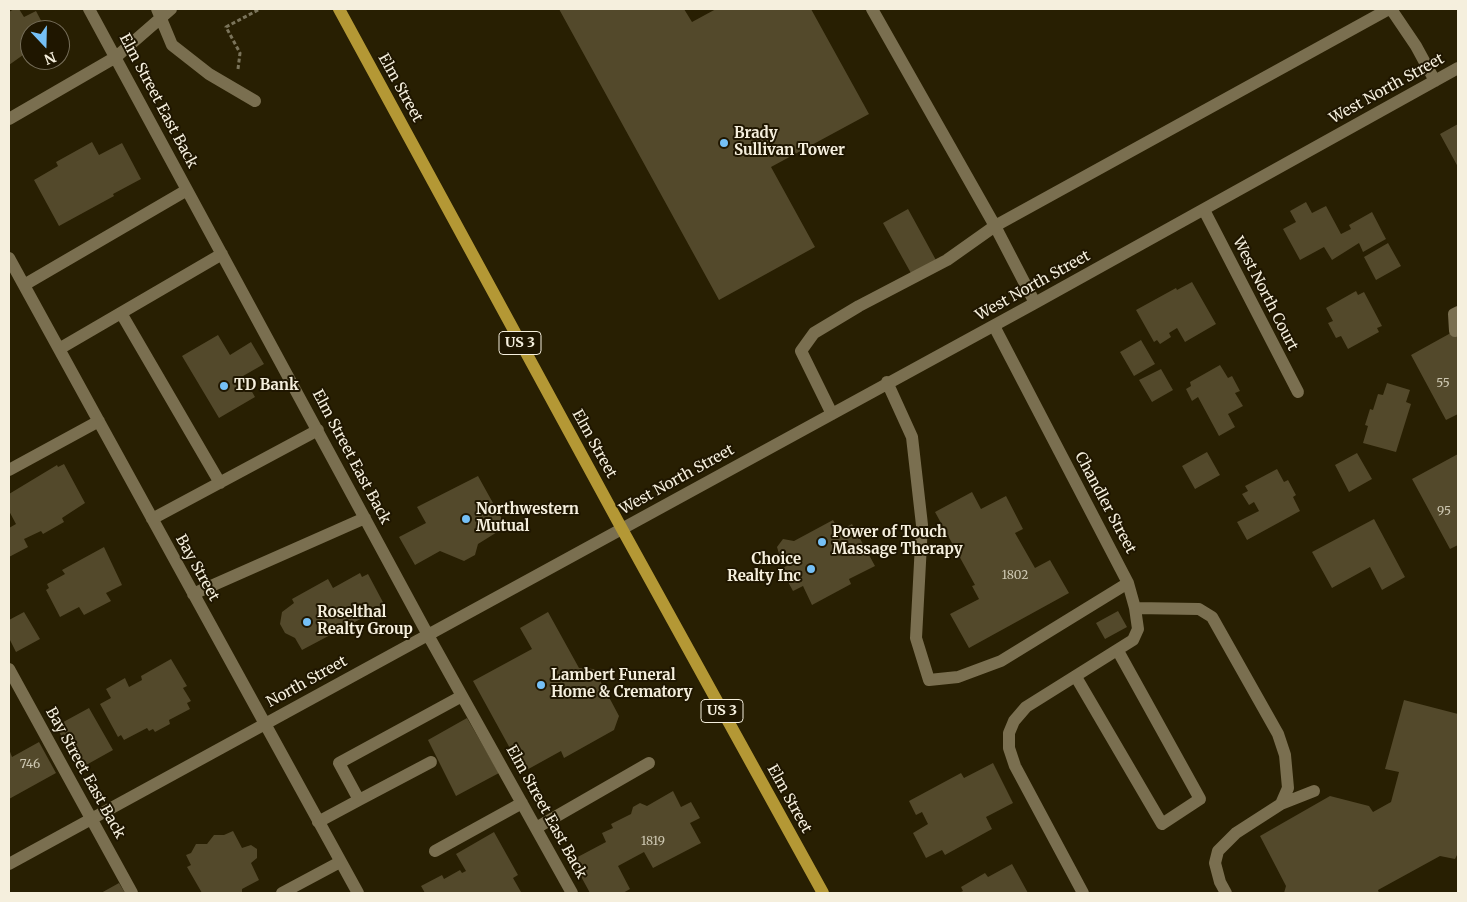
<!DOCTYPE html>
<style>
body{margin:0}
#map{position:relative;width:1467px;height:902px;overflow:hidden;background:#281f02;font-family:Merriweather,serif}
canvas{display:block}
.frame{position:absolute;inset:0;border:10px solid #f5efdd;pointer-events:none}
.north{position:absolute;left:20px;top:20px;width:50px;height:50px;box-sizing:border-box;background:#1f1600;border:1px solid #756d58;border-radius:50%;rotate:159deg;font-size:14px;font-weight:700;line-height:20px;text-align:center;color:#f5efdd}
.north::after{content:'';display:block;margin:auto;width:18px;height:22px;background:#75c0f6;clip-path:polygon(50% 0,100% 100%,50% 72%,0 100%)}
</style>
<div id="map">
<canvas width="1467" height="902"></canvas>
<div class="frame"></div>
<div class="north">N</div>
</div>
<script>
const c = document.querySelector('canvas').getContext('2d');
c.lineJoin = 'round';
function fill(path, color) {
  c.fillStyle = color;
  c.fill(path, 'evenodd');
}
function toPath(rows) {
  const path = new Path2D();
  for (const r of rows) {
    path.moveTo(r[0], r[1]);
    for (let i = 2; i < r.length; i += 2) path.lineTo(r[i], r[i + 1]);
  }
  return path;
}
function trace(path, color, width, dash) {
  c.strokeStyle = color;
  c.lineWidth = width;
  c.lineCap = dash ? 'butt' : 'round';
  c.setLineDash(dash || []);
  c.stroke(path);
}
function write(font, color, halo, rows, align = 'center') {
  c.font = font + ' Merriweather,serif';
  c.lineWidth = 4;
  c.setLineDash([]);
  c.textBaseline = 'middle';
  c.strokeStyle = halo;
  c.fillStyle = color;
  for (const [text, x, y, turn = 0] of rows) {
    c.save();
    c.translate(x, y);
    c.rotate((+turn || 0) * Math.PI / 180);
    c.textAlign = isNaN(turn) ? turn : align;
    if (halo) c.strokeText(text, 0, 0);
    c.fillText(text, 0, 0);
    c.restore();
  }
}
const building = toPath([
 [14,9,19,9,24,17,36,11,46,30,30,30,30,50,9,65,9,12],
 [559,9,684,9,692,22,716,9,811,9,869,114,771,167,815,247,719,300],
 [1458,124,1458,167,1440,134],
 [92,142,99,155,122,143,141,179,113,194,114,196,59,226,34,180,58,166,56,162],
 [1306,202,1312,213,1326,206,1341,234,1351,229,1349,225,1372,212,1386,239,1363,252,1359,243,1332,260,1324,247,1300,260,1283,229,1296,222,1290,211],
 [908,209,937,262,912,275,883,223],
 [1388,243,1401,266,1376,280,1364,257],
 [1192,282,1216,324,1185,342,1177,328,1169,333,1171,337,1160,344,1157,340,1154,342,1136,310,1176,288,1177,290],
 [1356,291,1358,295,1364,292,1382,326,1377,328,1379,332,1348,349,1341,336,1336,338,1328,323,1333,321,1326,308],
 [1458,329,1458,414,1446,420,1411,355],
 [218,335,230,355,251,342,264,364,243,376,255,397,219,418,182,356],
 [1141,340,1155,364,1134,376,1120,352],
 [1220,365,1228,378,1232,376,1240,391,1235,393,1243,406,1228,414,1235,427,1219,436,1198,397,1192,401,1186,389,1191,386,1190,382],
 [1161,369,1173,390,1152,402,1139,380],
 [1387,383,1410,390,1406,402,1411,404,1396,452,1363,443,1368,426,1365,425,1370,409,1373,410,1378,394,1383,395],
 [1207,452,1220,475,1195,489,1182,466],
 [1357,453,1372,479,1349,492,1335,465],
 [1458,454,1458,545,1450,549,1412,479],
 [64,464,85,503,62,518,64,522,43,534,41,531,24,539,28,547,9,557,9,528,16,524,9,511,9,494,57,465,58,467],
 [1277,469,1284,482,1288,480,1296,495,1293,497,1300,511,1247,540,1237,522,1259,511,1254,502,1249,505,1242,494,1248,491,1245,486],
 [478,476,503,521,502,529,478,544,475,555,464,561,440,551,415,565,399,537,426,523,417,507],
 [972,492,981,509,1006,496,1023,529,1015,533,1035,568,1050,560,1069,593,969,648,950,614,979,599,972,586,975,585,935,512],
 [1374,519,1405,577,1382,590,1370,567,1332,588,1312,552],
 [833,520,839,531,852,524,875,566,849,579,851,584,812,605,803,586,793,591,781,569,790,564,788,559,780,557,777,547,783,539,794,541],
 [104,547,122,585,106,593,111,601,84,615,79,607,60,617,46,590,49,588,47,584,65,574,62,570],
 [360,573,362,577,368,574,385,606,302,650,295,638,285,633,280,624,282,612,294,603,292,599,328,579,333,588],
 [1118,611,1127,627,1105,639,1096,623],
 [24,612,40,639,16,652,9,638,9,620],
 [548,612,579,668,594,669,619,716,614,730,564,758,561,751,523,772,473,681,532,649,520,628],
 [171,659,187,686,183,688,191,701,187,703,190,709,169,720,170,724,155,732,153,729,149,731,147,728,124,740,121,735,118,737,100,704,111,698,106,689,125,678,129,687,142,680,141,676],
 [1404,700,1458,714,1458,853,1455,859,1440,856,1378,890,1379,893,1284,893,1286,886,1260,836,1330,796,1369,806,1373,812,1391,802,1399,772,1385,769],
 [89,708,113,750,79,769,56,726],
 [467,718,499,773,456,796,428,740],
 [39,742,56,773,9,799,9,749,12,757],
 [993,763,1013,803,986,817,992,829,945,855,942,850,926,858,913,833,928,824,922,812,916,815,909,801,961,773,964,778],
 [673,791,681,807,691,802,700,818,690,823,701,843,653,868,644,852,618,866,630,889,623,893,590,893,572,860,606,842,602,833,613,828,611,824,631,814,633,807,640,803,647,806],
 [233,831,242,848,251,845,257,849,257,858,251,863,259,880,242,889,242,893,202,893,187,867,191,865,186,855,191,853,196,844,207,844,214,835,224,835],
 [494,832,518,875,513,878,521,892,425,893,421,886,442,875,444,879,460,870,462,873,466,871,456,854],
 [1012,864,1028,893,959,893,963,891,961,887,985,873,988,877],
 [119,883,125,893,101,893]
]);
const path = toPath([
 [238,69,240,53,226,27,260,9]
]);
const minor = toPath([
 [89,9,428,635,572,893],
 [157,9,172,45,209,74,255,101],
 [1391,9,1416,46,1435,81],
 [9,119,116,57,171,9],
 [1204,210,1298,392],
 [9,258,358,893],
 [24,285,187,190],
 [1035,303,995,226,1389,9],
 [121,313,220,483],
 [994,326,1128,583,1135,608,1138,629,1133,640,1026,707,1014,721,1009,733,1009,748,1015,766,1083,893],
 [1455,331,1454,314,1458,312],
 [59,349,222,254],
 [887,382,912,437,922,525,916,638,929,680,958,677,1001,661,1128,583],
 [832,414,801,351,814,333,859,306,947,260,995,226,872,9],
 [9,470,99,421],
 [152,519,318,430],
 [193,594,365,518],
 [1135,608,1199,609,1212,617,1278,734,1285,755,1288,788,1281,804],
 [9,669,132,893],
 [1076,677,1162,824,1200,799,1118,651],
 [359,800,431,762],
 [318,822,359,800,339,763,462,696],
 [536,828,649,763],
 [435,851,522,803],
 [9,864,1035,303,1458,68],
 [282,893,340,862],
 [1226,893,1220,882,1215,863,1218,851,1236,833,1281,804,1314,791]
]);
const major = toPath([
 [339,9,622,529,823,893]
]);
const markers = [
 [724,143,5,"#75c0f6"],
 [224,386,5,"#75c0f6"],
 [466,519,5,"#75c0f6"],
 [822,542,5,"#75c0f6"],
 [811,569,5,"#75c0f6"],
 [307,622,5,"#75c0f6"],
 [541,685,5,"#75c0f6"]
];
const numberNames = [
 ["55",1443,384],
 ["95",1444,512],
 ["1802",1015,576],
 ["746",30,765],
 ["1819",653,842]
];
const shields = [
 [520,343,42],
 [722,711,42]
];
const shieldNames = [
 ["US 3",520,343],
 ["US 3",722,711]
];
const streetNames = [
 ["Elm Street",400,88,61],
 ["West North Street",1387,89,-29],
 ["Elm Street East Back",158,101,62],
 ["West North Street",1033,286,-29],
 ["West North Court",1265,294,63],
 ["Elm Street",594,444,61],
 ["Elm Street East Back",351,457,62],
 ["West North Street",677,480,-29],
 ["Chandler Street",1105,503,62],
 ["Bay Street",197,568,61],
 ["North Street",307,682,-29],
 ["Bay Street East Back",85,773,61],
 ["Elm Street",789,799,61],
 ["Elm Street East Back",546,812,61]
];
const poiNames = [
 ["Brady",734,134],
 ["Sullivan Tower",734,151],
 ["TD Bank",234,386],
 ["Northwestern",476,510],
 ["Mutual",476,527],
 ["Power of Touch",832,533],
 ["Massage Therapy",832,550],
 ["Choice",801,560,"right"],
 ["Realty Inc",801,577,"right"],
 ["Roselthal",317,613],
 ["Realty Group",317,630],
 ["Lambert Funeral",551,676],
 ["Home & Crematory",551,693]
];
fill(building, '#53492b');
trace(path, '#7b745b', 3, [4, 2.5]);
trace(minor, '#7a6f50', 12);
trace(major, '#b49835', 12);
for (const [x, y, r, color] of markers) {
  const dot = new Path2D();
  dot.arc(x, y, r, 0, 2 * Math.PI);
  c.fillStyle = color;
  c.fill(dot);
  trace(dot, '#1f1600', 2);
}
write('12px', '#ccc6b0', null, numberNames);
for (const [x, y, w] of shields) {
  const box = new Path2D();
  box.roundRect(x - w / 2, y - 11.5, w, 23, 4);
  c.fillStyle = '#1f1600';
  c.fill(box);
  trace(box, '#f5efdd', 1);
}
write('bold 14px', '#f5efdd', null, shieldNames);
write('15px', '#f5efdd', '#1f1600', streetNames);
write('bold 15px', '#f5efdd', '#1f1600', poiNames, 'left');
</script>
